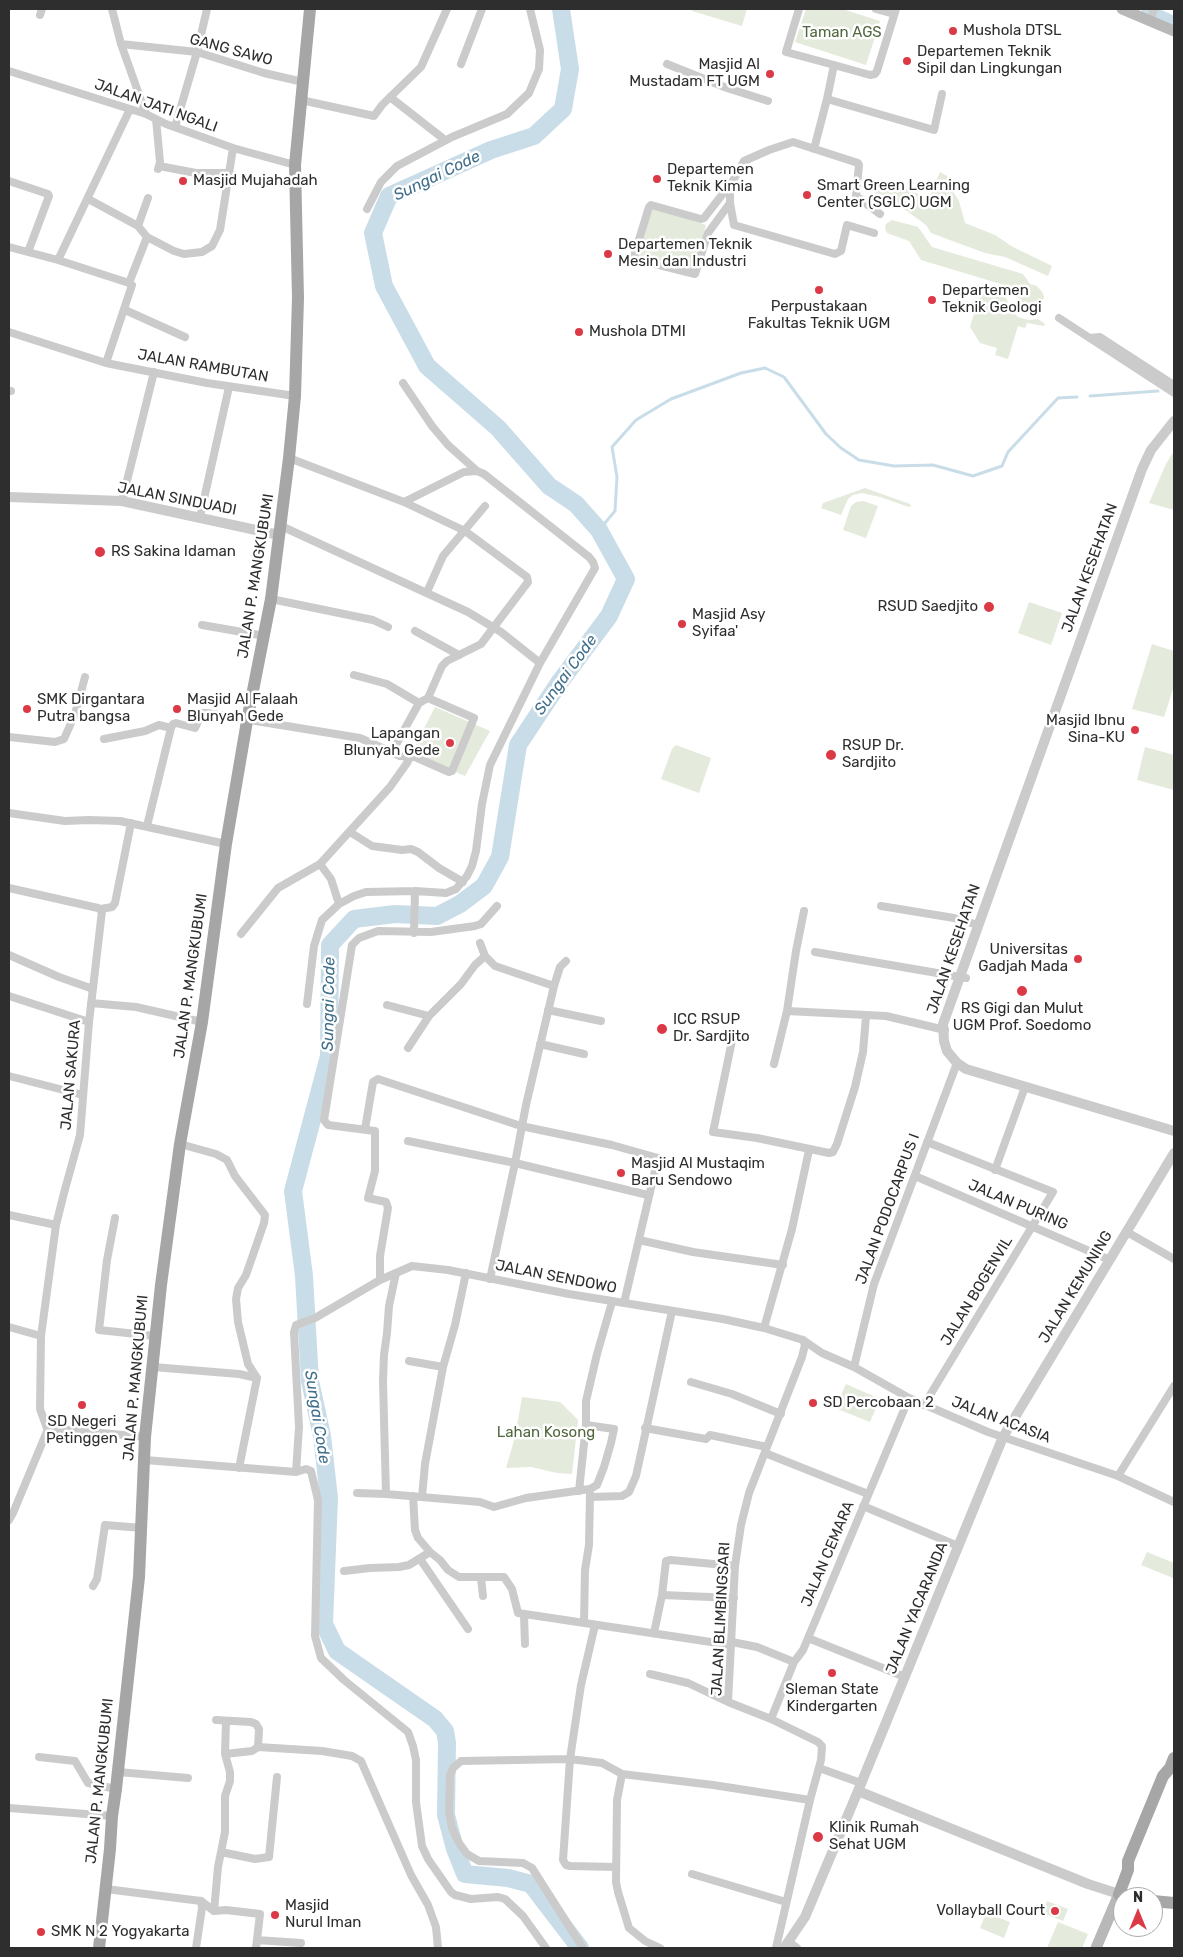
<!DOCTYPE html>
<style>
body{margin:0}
#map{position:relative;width:1183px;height:1957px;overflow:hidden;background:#fff;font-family:Rubik,sans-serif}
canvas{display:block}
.frame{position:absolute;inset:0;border:10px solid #2e2e2e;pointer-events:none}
.north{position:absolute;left:1113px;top:1887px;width:50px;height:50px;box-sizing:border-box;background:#fff;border:1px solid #ababab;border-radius:50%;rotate:0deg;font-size:14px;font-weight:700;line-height:20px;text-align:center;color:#2e2e2e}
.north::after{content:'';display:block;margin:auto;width:18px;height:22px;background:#dc3947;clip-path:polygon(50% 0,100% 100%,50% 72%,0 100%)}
</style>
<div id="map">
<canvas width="1183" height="1957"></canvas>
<div class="frame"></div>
<div class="north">N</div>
</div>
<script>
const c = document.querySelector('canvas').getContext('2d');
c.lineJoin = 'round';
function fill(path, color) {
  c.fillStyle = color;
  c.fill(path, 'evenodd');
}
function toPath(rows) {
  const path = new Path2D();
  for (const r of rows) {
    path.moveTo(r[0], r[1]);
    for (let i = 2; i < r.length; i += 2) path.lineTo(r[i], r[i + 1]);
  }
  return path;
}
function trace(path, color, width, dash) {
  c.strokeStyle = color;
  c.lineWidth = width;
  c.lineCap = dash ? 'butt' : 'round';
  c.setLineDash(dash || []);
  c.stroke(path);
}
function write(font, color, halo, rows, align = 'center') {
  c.font = font + ' Rubik,sans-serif';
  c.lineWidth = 5;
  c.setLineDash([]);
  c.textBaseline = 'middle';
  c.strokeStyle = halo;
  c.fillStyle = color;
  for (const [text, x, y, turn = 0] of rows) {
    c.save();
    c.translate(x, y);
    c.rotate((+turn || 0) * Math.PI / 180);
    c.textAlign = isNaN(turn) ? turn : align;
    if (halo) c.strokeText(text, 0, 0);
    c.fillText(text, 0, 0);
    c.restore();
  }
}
const green = toPath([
 [692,9,747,9,742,26,692,11],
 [806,9,842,9,880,21,866,65,795,42],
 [940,172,947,176,952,190,959,201,965,223,995,235,1013,247,1052,266,1048,276,1005,257,985,253,931,233,926,225,907,211,876,198,873,186,902,186,913,192,929,198],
 [653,207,706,225,693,272,638,256],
 [892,220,918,227,932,247,1023,274,1030,284,1037,286,1043,293,1044,297,1041,305,1034,310,1026,309,1020,304,1018,294,1014,288,921,260,909,241,887,233,885,228,886,224],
 [981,290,1006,298,1012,311,1018,317,1028,320,1038,319,1045,324,1044,326,1027,323,1025,328,1018,326,1008,359,995,355,997,348,980,343,970,327],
 [1174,451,1174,510,1149,503,1166,464],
 [865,488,910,504,911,506,909,507,880,497,862,493,853,495,848,499,841,515,821,508,823,503],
 [863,501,878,506,866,538,843,530,851,506,856,502],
 [1029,602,1062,613,1051,645,1018,633],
 [1152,644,1174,651,1174,686,1164,717,1132,709],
 [435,707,490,731,465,776,411,754],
 [676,745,711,758,699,793,661,779,672,749],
 [1145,747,1174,755,1174,790,1137,780],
 [846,1384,880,1399,870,1422,830,1406,836,1394,841,1395],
 [522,1397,560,1402,578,1420,572,1474,557,1473,531,1467,506,1468,515,1437],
 [1147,1552,1174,1563,1173,1578,1141,1565],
 [1047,1901,1068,1909,1063,1921,1043,1913],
 [986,1913,1010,1922,1004,1938,980,1928],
 [1058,1922,1088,1934,1082,1948,1047,1948]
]);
const stream = toPath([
 [1090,396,1158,391],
 [599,530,615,511,617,477,612,447,636,420,671,399,741,373,765,368,784,377,826,434,841,448,859,460,894,466,933,465,973,476,1002,466,1008,452,1058,398,1077,397]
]);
const canal = toPath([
 [1146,9,1149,10],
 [1156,13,1174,21]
]);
const river = toPath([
 [561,9,570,69,563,109,534,136,491,150,389,196,373,233,384,286,427,366,498,428,549,486,576,504,599,530,626,579,609,616,559,683,518,745,500,857,484,886,460,904,437,916,395,914,354,919,330,945,329,1056,293,1191,304,1276,310,1381,322,1436,329,1498,324,1624,337,1651,435,1719,445,1731,447,1743,446,1815,455,1849,465,1874,508,1878,531,1884,580,1948]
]);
const minor = toPath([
 [112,9,121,44,146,114],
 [799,9,786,52,834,65,827,99,814,149],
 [876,9,894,14],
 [40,15,42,9],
 [1150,21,1154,9],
 [121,44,197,52,264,73,303,82],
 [461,64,482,9],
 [667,64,727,88,768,101],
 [834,65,870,75,875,74,877,71,896,9],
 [9,71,146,114,166,124,233,148,295,165],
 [390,97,445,140],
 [827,99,934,130,942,94],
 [301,100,374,116,382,105,421,67,447,9],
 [156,119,160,162,158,169],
 [175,127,197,52,207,9],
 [159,166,196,173,230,173],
 [9,181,48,194,49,196,28,252],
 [729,186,704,218,701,219,651,205,649,207,634,256,635,259,695,274,708,233,730,203],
 [92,201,138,226,147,237,174,251,184,254,202,252,212,246,220,230,233,148],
 [367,209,381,182,397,166,452,137,507,114,529,93,539,69,540,50,530,9],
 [138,226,148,198],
 [874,233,847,225,841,251,835,254,734,225,730,203,730,186,744,161,769,150,793,142,858,163,859,165,856,196,880,214],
 [9,247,58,260,129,283,132,285,106,363],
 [58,260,130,109],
 [129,283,147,237],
 [125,310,185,337],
 [1059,318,1174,393],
 [9,332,106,363,207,383,295,396],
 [1090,338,1100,337,1174,385],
 [403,383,432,426,448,445,477,471],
 [9,391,11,391],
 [289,458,404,502,465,531,527,577,528,582,481,644,447,661,442,666,428,698,419,703,392,752],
 [122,501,154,372],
 [200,517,229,387],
 [281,526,468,612,501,632,540,663],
 [427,592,443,556,485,506],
 [271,599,373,620,388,627],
 [202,625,265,636],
 [415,631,459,655],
 [354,675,387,684,419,703],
 [9,737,55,742,64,739,75,714,85,677],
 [104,739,145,731,159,725,171,728,173,724,176,723,195,728,202,713,207,713,360,738,400,756,410,757,407,763,390,787,320,864,278,888,241,934],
 [410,757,415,757,449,772,452,771,474,718,428,698],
 [9,813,65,821,89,820,120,821,226,844],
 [147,826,171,728],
 [350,832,372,846,402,850,411,849,418,852,439,868,463,882],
 [320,864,331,879,339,904],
 [9,888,98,908,102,911,89,1022,80,1135,64,1193,56,1225,41,1336],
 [881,906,954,918,978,925],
 [101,909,112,907,115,903,131,823],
 [414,933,415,891],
 [480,943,485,956,495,966,554,986],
 [815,952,966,978],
 [9,955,59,977,93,989],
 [9,996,89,1022],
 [91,1003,136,1007,202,1022],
 [307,1004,314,946,322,920,339,904,354,896,366,892,415,891,446,893,456,889,467,876,472,866,476,851,482,804,490,765,540,663,595,568,593,562,589,557,484,474,477,471,464,472,404,502],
 [387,1005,429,1016],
 [548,1010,601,1021],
 [787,1011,886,1016,945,1030],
 [733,1036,713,1132,757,1138,829,1153,833,1152,837,1144,855,1087,863,1052,866,1016],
 [540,1044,584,1054],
 [408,1048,429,1016,461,984,475,965,485,956],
 [774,1064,787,1011,796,951,804,911],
 [9,1076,79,1094],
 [365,1129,373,1082,378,1079,521,1126,612,1145,658,1158,624,1303],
 [408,1141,515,1163,648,1195],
 [180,1144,216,1154,227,1160,235,1176,265,1215,264,1223,246,1275,238,1288,236,1299,238,1322,248,1364,257,1378,239,1468],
 [995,1170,1025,1087],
 [915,1176,1110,1260],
 [9,1215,56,1225],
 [115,1218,107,1260,99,1330,155,1336],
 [1127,1232,1174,1259],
 [639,1240,693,1252,783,1265],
 [490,1279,515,1163,526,1105,554,986,560,967,566,961],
 [380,1280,380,1256,388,1208,386,1202,368,1198,375,1171,375,1131,328,1125,324,1120,352,945,359,938,378,931,431,932,475,926,481,924,497,906],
 [9,1327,41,1336,40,1409,47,1428,145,1437],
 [764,1328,792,1229,809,1150],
 [409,1361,443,1367],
 [153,1367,239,1374,257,1378],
 [854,1367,874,1284,957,1063],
 [691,1382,732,1394,781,1414],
 [924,1405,1053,1192,927,1142],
 [645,1428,706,1439,710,1435,767,1447],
 [765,1453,868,1494],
 [145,1460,296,1472,306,1469,311,1471,318,1500,315,1636,321,1658,344,1680,408,1732,413,1746,416,1760,416,1802,422,1846,428,1859,451,1892,455,1895,471,1899,498,1897,505,1899,523,1916,546,1948],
 [296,1472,299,1427,294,1332,296,1325,315,1318,380,1280,412,1266,448,1270,569,1294,723,1319,764,1328,803,1340,822,1353,854,1367,909,1398,988,1432,1118,1476,1174,1502],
 [1118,1476,1174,1386],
 [579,1491,586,1425,586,1401,597,1354,612,1302],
 [357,1493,386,1494,480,1502,494,1507,526,1498,590,1489,597,1485,604,1467,611,1443,614,1429,586,1425],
 [386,1494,383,1381,384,1355,387,1333,389,1306,396,1273],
 [413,1496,415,1530,418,1538,430,1552,440,1560,448,1570,459,1577,504,1577,512,1589,518,1613,731,1645],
 [422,1497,425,1464,443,1367,455,1325,466,1273],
 [590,1497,622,1496,629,1492,636,1476,672,1311],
 [863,1506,958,1546],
 [9,1520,13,1513,48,1429],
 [420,1559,468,1629],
 [344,1571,370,1568,399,1567,409,1565,430,1552],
 [481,1578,483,1596],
 [93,1586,97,1579,105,1525,142,1528],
 [662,1595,734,1598],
 [524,1615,525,1644],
 [584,1623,585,1570,589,1545,590,1494],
 [595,1625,581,1685,570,1759,563,1860,566,1865,570,1866,616,1867],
 [654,1633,662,1595,666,1561,671,1560,735,1566],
 [808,1638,905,1677],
 [732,1642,757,1647,794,1662],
 [650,1674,688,1683,728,1702],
 [771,1719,794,1662,803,1650,909,1398],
 [216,1720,251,1722,256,1724,259,1729,258,1747,322,1751,352,1756,361,1761,411,1875,428,1905,436,1927,438,1948],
 [225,1754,252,1751,258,1747],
 [39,1757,75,1761,88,1783,116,1789],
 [819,1768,861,1783],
 [118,1772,188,1778],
 [622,1774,617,1800,616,1882,618,1892,629,1928,645,1941,660,1948],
 [9,1808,112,1816],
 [221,1852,255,1859,269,1857,277,1777],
 [692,1874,786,1902],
 [106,1889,201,1901,202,1908,196,1948],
 [201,1901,214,1911,226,1910,260,1914,256,1948],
 [214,1911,218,1867,225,1832,225,1796,230,1781,230,1772,225,1754,226,1721],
 [257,1940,301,1943],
 [789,1942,797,1948],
 [583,1948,532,1868,523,1863,479,1861,467,1854,459,1843,452,1828,449,1812,450,1775,453,1768,461,1761,570,1759,602,1763,622,1774,713,1785,810,1800],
 [776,1948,810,1800,821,1760,822,1746,818,1742,771,1719,728,1702,735,1566,741,1525,749,1493,802,1357,805,1345,803,1340]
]);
const tertiary = toPath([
 [1174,421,1151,450,1142,469,943,1024,944,1041,947,1051,957,1063,966,1069,1174,1131],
 [9,497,122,501,279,535],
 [858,1791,1003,1437,1174,1153],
 [784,1948,805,1917,858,1791,1088,1884,1119,1894]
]);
const secondary = toPath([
 [1122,9,1174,31],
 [1096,1948,1119,1894]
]);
const primary = toPath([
 [1133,1897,1119,1894,1128,1870,1128,1861,1163,1776,1170,1768,1174,1758],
 [1153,1901,1174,1903],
 [99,1948,110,1849,112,1816,116,1789,139,1577,145,1437,161,1285,180,1144,202,1022,226,844,247,721,271,599,289,458,295,396,298,298,295,165,310,9]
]);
const markers = [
 [953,31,5,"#dc3947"],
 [907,61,5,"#dc3947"],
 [770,74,5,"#dc3947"],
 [657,179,5,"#dc3947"],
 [183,181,5,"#dc3947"],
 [807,195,5,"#dc3947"],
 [608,254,5,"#dc3947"],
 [819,290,5,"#dc3947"],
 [932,300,5,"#dc3947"],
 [579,332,5,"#dc3947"],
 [100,552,6,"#dc3947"],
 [989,607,6,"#dc3947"],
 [682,624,5,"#dc3947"],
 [27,709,5,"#dc3947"],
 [177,709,5,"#dc3947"],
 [1135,730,5,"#dc3947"],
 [450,743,5,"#dc3947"],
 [831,755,6,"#dc3947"],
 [1078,959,5,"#dc3947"],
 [1022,991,6,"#dc3947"],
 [662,1029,6,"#dc3947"],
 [621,1173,5,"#dc3947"],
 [813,1403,5,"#dc3947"],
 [82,1405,5,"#dc3947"],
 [832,1673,5,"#dc3947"],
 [818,1837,6,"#dc3947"],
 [1055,1911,5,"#dc3947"],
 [275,1915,5,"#dc3947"],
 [41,1932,5,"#dc3947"]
];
const poiNames = [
 ["Mushola DTSL",963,31],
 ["Departemen Teknik",917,52],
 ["Sipil dan Lingkungan",917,69],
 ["Masjid Al",760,65,"right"],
 ["Mustadam FT UGM",760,82,"right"],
 ["Departemen",667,170],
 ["Teknik Kimia",667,187],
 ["Masjid Mujahadah",193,181],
 ["Smart Green Learning",817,186],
 ["Center (SGLC) UGM",817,203],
 ["Departemen Teknik",618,245],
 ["Mesin dan Industri",618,262],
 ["Departemen",942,291],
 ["Teknik Geologi",942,308],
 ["Perpustakaan",819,307,"center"],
 ["Fakultas Teknik UGM",819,324,"center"],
 ["Mushola DTMI",589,332],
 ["RS Sakina Idaman",111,552],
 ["RSUD Saedjito",978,607,"right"],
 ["Masjid Asy",692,615],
 ["Syifaa'",692,632],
 ["SMK Dirgantara",37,700],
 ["Putra bangsa",37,717],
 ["Masjid Al Falaah",187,700],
 ["Blunyah Gede",187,717],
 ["Masjid Ibnu",1125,721,"right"],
 ["Sina-KU",1125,738,"right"],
 ["Lapangan",440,734,"right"],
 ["Blunyah Gede",440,751,"right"],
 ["RSUP Dr.",842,746],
 ["Sardjito",842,763],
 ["Universitas",1068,950,"right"],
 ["Gadjah Mada",1068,967,"right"],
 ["RS Gigi dan Mulut",1022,1009,"center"],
 ["UGM Prof. Soedomo",1022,1026,"center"],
 ["ICC RSUP",673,1020],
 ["Dr. Sardjito",673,1037],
 ["Masjid Al Mustaqim",631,1164],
 ["Baru Sendowo",631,1181],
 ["SD Percobaan 2",823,1403],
 ["SD Negeri",82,1422,"center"],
 ["Petinggen",82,1439,"center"],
 ["Sleman State",832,1690,"center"],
 ["Kindergarten",832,1707,"center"],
 ["Klinik Rumah",829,1828],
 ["Sehat UGM",829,1845],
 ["Masjid",285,1906],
 ["Nurul Iman",285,1923],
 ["Vollayball Court",1045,1911,"right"],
 ["SMK N 2 Yogyakarta",51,1932]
];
const parkNames = [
 ["Taman AGS",842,33],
 ["Lahan Kosong",546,1433]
];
const streetNames = [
 ["GANG SAWO",231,50,15],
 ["JALAN JATI NGALI",156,106,20],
 ["JALAN RAMBUTAN",203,366,10],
 ["JALAN SINDUADI",177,499,11],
 ["JALAN KESEHATAN",1090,568,-70],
 ["JALAN P. MANGKUBUMI",256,576,-81],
 ["JALAN KESEHATAN",954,949,-71],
 ["JALAN P. MANGKUBUMI",191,976,-82],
 ["JALAN SAKURA",71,1075,-85],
 ["JALAN PURING",1018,1205,23],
 ["JALAN PODOCARPUS I",888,1209,-70],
 ["JALAN SENDOWO",556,1277,11],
 ["JALAN KEMUNING",1076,1287,-59],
 ["JALAN BOGENVIL",977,1291,-59],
 ["JALAN P. MANGKUBUMI",136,1378,-85],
 ["JALAN ACASIA",1001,1420,21],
 ["JALAN CEMARA",828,1554,-67],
 ["JALAN YACARANDA",917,1608,-68],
 ["JALAN BLIMBINGSARI",721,1619,-87],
 ["JALAN P. MANGKUBUMI",100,1781,-84]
];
const waterNames = [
 ["Sungai Code",437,176,-26],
 ["Sungai Code",566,675,-54],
 ["Sungai Code",329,1004,-89],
 ["Sungai Code",317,1417,81]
];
fill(green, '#e4eadc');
trace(stream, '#c9dde9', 3);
trace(canal, '#c9dde9', 10);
trace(river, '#c9dde9', 18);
trace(minor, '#cbcbcb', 8);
trace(tertiary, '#cbcbcb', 10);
trace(secondary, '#b8b8b8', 11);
trace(primary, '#a6a6a6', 12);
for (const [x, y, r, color] of markers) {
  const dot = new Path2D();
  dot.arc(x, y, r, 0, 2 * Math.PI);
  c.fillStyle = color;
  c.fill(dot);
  trace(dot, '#fff', 2);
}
write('15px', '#2e2e2e', '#fff', poiNames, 'left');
write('15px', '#51673e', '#fff', parkNames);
write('15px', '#2e2e2e', '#fff', streetNames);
write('italic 16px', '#406f8b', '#fff', waterNames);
</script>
